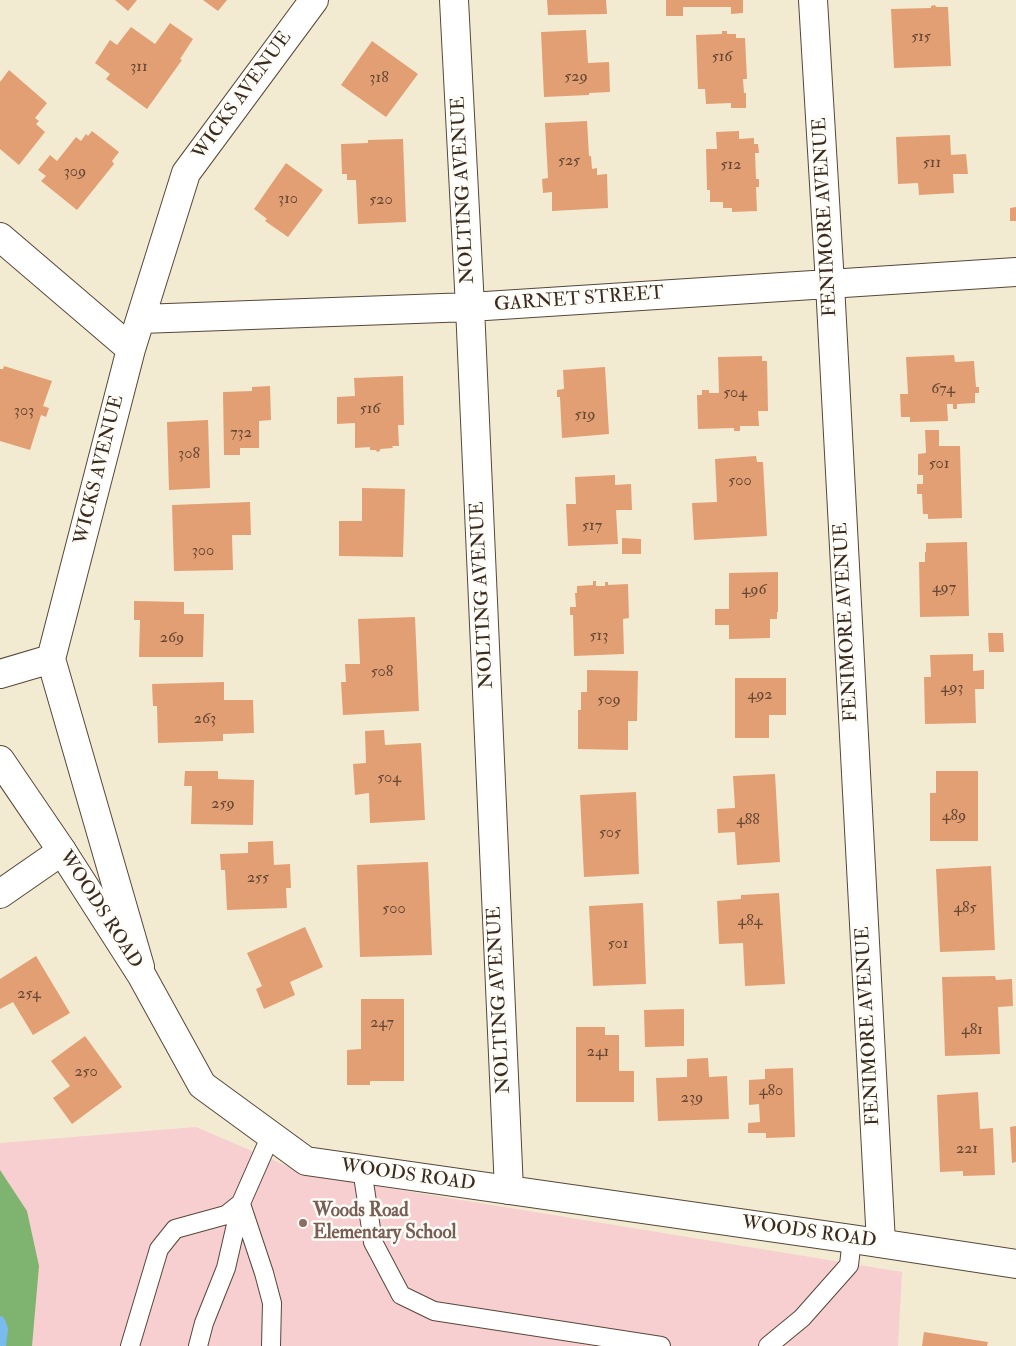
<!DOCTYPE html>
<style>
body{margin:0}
canvas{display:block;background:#f3ead2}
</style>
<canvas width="1016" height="1346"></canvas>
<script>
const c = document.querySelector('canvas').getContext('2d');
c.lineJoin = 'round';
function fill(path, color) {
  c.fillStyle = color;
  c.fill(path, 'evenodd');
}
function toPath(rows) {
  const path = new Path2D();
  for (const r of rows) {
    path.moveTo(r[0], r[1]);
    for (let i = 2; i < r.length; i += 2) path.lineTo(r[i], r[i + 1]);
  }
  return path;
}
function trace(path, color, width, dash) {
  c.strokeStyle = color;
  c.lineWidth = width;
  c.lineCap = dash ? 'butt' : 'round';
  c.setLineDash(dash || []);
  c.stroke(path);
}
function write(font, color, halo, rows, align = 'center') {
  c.font = font + ' "IM FELL Double Pica",serif';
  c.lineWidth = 5;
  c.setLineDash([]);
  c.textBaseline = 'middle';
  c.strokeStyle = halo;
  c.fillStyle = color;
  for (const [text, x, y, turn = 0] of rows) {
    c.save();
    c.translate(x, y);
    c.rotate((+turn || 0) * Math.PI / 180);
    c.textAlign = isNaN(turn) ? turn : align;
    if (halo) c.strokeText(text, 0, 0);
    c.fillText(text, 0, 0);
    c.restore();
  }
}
const built = toPath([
 [196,1127,308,1175,902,1272,898,1346,0,1346,0,1143]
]);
const forest = toPath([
 [0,1170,27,1211,39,1266,32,1346,0,1346]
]);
const stream = toPath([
 [0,1321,3,1329,1,1346]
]);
const building = toPath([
 [115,0,137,0,128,11],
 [203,0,227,0,218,11],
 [547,0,606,0,607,14,548,15],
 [666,0,743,0,743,13,731,14,731,7,683,7,683,16,666,16],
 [935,5,936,7,948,7,951,66,894,68,891,9,931,8,931,6],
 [170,23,193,39,180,59,182,60,147,109,106,79,110,74,95,63,110,40,117,45,131,27,155,44],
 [586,30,588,63,609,62,610,92,589,93,589,95,544,97,541,32],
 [722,31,727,31,727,34,736,34,736,38,745,38,747,79,743,79,744,93,746,93,746,108,731,108,731,103,706,104,705,89,698,89,696,35,722,34],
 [372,41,418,74,386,117,341,85],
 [9,70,47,103,35,118,39,121,36,124,45,132,19,165,0,149,0,82],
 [587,121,589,156,591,156,592,169,597,168,597,175,607,174,608,208,552,211,552,192,543,193,542,179,548,178,545,123],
 [92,131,119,152,112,161,114,164,77,210,41,181,46,176,38,170,50,155,57,161,76,137,81,141,86,134,88,136],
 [739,131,739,139,754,138,754,144,758,144,759,153,755,153,756,179,759,179,759,187,756,187,757,211,732,212,732,208,723,208,723,202,710,202,710,190,707,190,706,149,717,149,716,132],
 [950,135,951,155,966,154,968,174,953,174,954,193,919,195,918,183,898,184,896,137],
 [403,139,406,222,358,224,356,180,347,180,347,174,342,174,341,144,368,143,368,140],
 [286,163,323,190,288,237,265,221,267,219,254,209],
 [1016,207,1016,221,1010,221,1010,208],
 [954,355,955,362,974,361,976,387,979,387,979,393,975,393,975,403,957,404,957,409,953,409,953,404,947,404,948,421,910,422,910,417,901,417,900,394,908,394,906,357],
 [762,356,762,361,767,361,768,411,758,411,759,426,740,426,740,431,734,431,734,428,698,429,697,395,702,395,702,390,709,390,709,393,719,393,718,357],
 [4,366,52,381,43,406,49,408,46,417,41,415,30,450,0,441,0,369,3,369],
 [605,367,609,434,562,438,560,397,557,397,557,390,564,389,563,370],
 [403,376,404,425,398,425,399,446,392,446,393,448,380,449,380,451,377,452,376,450,370,450,370,447,355,448,355,423,337,424,337,397,355,396,354,378],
 [270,386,271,420,259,421,259,448,240,448,240,455,224,455,223,392,252,391,252,387],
 [208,420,210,488,169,490,167,422],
 [925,430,939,430,939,446,960,446,962,518,928,519,928,514,923,514,922,494,917,494,917,484,923,484,923,475,918,475,918,454,926,453],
 [756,456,757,462,763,462,767,536,694,540,692,503,717,502,715,459],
 [615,475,615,485,631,484,632,510,616,510,618,544,568,546,566,504,576,504,575,477],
 [362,488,405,489,403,557,339,556,339,521,362,521],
 [250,502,251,535,232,535,233,570,174,571,172,505],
 [622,538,641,539,641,554,622,554],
 [967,542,969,616,920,617,919,562,925,562,925,552,926,552,926,543],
 [778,572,778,612,777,612,777,619,770,619,770,638,729,639,729,625,715,625,715,609,729,609,729,573],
 [593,581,596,581,596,586,605,586,605,582,608,582,608,585,628,584,629,618,623,619,624,654,574,656,573,615,570,615,570,607,576,607,575,593,577,593,577,586,593,585],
 [134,601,184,602,184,614,204,614,203,657,139,657,140,620,134,620],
 [415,617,419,711,343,715,341,682,346,682,345,664,360,664,358,619],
 [988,633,1003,633,1004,652,989,652],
 [973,654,973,671,984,670,984,689,975,689,976,723,925,724,924,677,931,677,930,655],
 [587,670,638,671,637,721,628,721,628,750,578,749,578,710,581,710,581,692,587,692],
 [735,678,786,678,786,715,769,715,769,738,735,738],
 [224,682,224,700,253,700,254,733,223,734,223,741,158,743,157,706,153,706,152,684],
 [384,730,385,745,421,743,425,820,370,823,369,793,355,795,353,764,366,763,365,731],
 [185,771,218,771,218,779,254,780,253,825,191,824,192,786,184,786],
 [936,771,978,771,978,841,930,841,930,793,936,793],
 [775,774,780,862,737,865,735,832,718,833,717,809,735,808,733,776],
 [636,792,639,874,584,877,580,795],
 [273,841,274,865,290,864,291,888,286,888,287,908,227,910,225,870,221,870,220,854,248,853,248,842],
 [428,862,432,955,360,957,357,865],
 [991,866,995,950,940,952,936,869],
 [779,893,785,984,745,986,743,943,719,944,717,901,741,899,741,895],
 [643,903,646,984,593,986,589,906],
 [305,927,323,967,290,982,295,995,264,1009,256,989,262,986,247,953],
 [36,956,70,1013,33,1035,13,1002,0,1009,0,979],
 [995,976,996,980,1012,979,1013,1006,998,1007,1000,1054,945,1056,942,977],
 [361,999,404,999,404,1081,370,1081,370,1085,347,1085,347,1050,361,1049],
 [684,1009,684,1046,645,1047,644,1010],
 [576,1027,605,1027,605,1035,619,1035,619,1071,634,1071,634,1102,576,1102],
 [85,1036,122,1087,72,1124,53,1098,70,1086,51,1061],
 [708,1058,709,1077,727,1076,729,1119,658,1121,656,1078,687,1077,687,1059],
 [793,1068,795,1137,766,1138,766,1133,748,1133,748,1123,760,1122,759,1104,749,1105,749,1080,765,1079,765,1069],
 [978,1092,980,1129,993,1128,995,1175,963,1176,963,1171,940,1172,937,1095],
 [1016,1126,1016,1162,1012,1163,1010,1127],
 [924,1332,988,1342,987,1346,922,1346]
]);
const lane = toPath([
 [362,1169,373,1242,401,1295,434,1311,661,1346],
 [241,1204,264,1273,272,1303,271,1346],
 [130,1346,159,1249,175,1229,226,1215,241,1203,271,1135],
 [198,1346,204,1323,226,1268,241,1203],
 [768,1346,802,1318,849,1265,852,1239]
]);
const street = toPath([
 [454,0,470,307,509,1190],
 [813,0,830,284,881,1243],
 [0,237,131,349],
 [141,319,470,307,1016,272],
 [0,674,51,659],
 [0,894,62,851],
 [140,967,51,659,131,349,186,173,314,0]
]);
const secondary = toPath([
 [0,760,62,851,142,976,202,1085,306,1161,852,1239,1016,1264]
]);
const markers = [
 [303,1223,5,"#8d6e63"]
];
const numberNames = [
 ["515",921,38],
 ["516",722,58],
 ["311",139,68],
 ["529",576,78],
 ["318",379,79],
 ["525",569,162],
 ["511",932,164],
 ["512",731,166],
 ["309",75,173],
 ["310",288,200],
 ["520",381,201],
 ["674",943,390],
 ["504",735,394],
 ["516",370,410],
 ["303",24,412],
 ["519",585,416],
 ["732",241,434],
 ["308",189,455],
 ["501",939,465],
 ["500",740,482],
 ["517",592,527],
 ["300",203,552],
 ["497",944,589],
 ["496",754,591],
 ["513",599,637],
 ["269",172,639],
 ["508",382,673],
 ["493",952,689],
 ["492",760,696],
 ["509",609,701],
 ["263",205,720],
 ["504",389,779],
 ["259",223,805],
 ["489",954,817],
 ["488",748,821],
 ["505",610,834],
 ["255",258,879],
 ["485",965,909],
 ["500",394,910],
 ["484",750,922],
 ["501",618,945],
 ["254",29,995],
 ["247",382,1024],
 ["481",972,1031],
 ["241",598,1053],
 ["250",86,1073],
 ["480",771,1092],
 ["239",692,1099],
 ["221",967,1150]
];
const streetNames = [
 ["WICKS AVENUE",243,96,-54],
 ["NOLTING AVENUE",464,190,-93],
 ["FENIMORE AVENUE",826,217,-93],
 ["GARNET STREET",579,300,-4],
 ["WICKS AVENUE",100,470,-76],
 ["NOLTING AVENUE",483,595,-93],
 ["FENIMORE AVENUE",847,622,-93],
 ["WOODS ROAD",100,910,57],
 ["NOLTING AVENUE",500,1000,-93],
 ["FENIMORE AVENUE",869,1026,-93],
 ["WOODS ROAD",408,1176,8],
 ["WOODS ROAD",809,1233,8]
];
const educationNames = [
 ["Woods Road",313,1212],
 ["Elementary School",313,1234]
];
fill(built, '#f7cfd0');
fill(forest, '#7eb470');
trace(stream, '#7abbef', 10);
fill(building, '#e39f74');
trace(lane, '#574739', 20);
trace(street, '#574739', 30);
trace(secondary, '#574739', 30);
trace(lane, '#fff', 18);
trace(street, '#fff', 28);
trace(secondary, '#fff', 28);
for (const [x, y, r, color] of markers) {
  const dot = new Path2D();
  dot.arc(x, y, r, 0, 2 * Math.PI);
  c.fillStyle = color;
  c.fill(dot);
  trace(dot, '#fdfcf7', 2);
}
write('16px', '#654734', null, numberNames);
write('19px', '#3b2a1e', '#fdfcf7', streetNames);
write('bold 19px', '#785e54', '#fdfcf7', educationNames, 'left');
</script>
